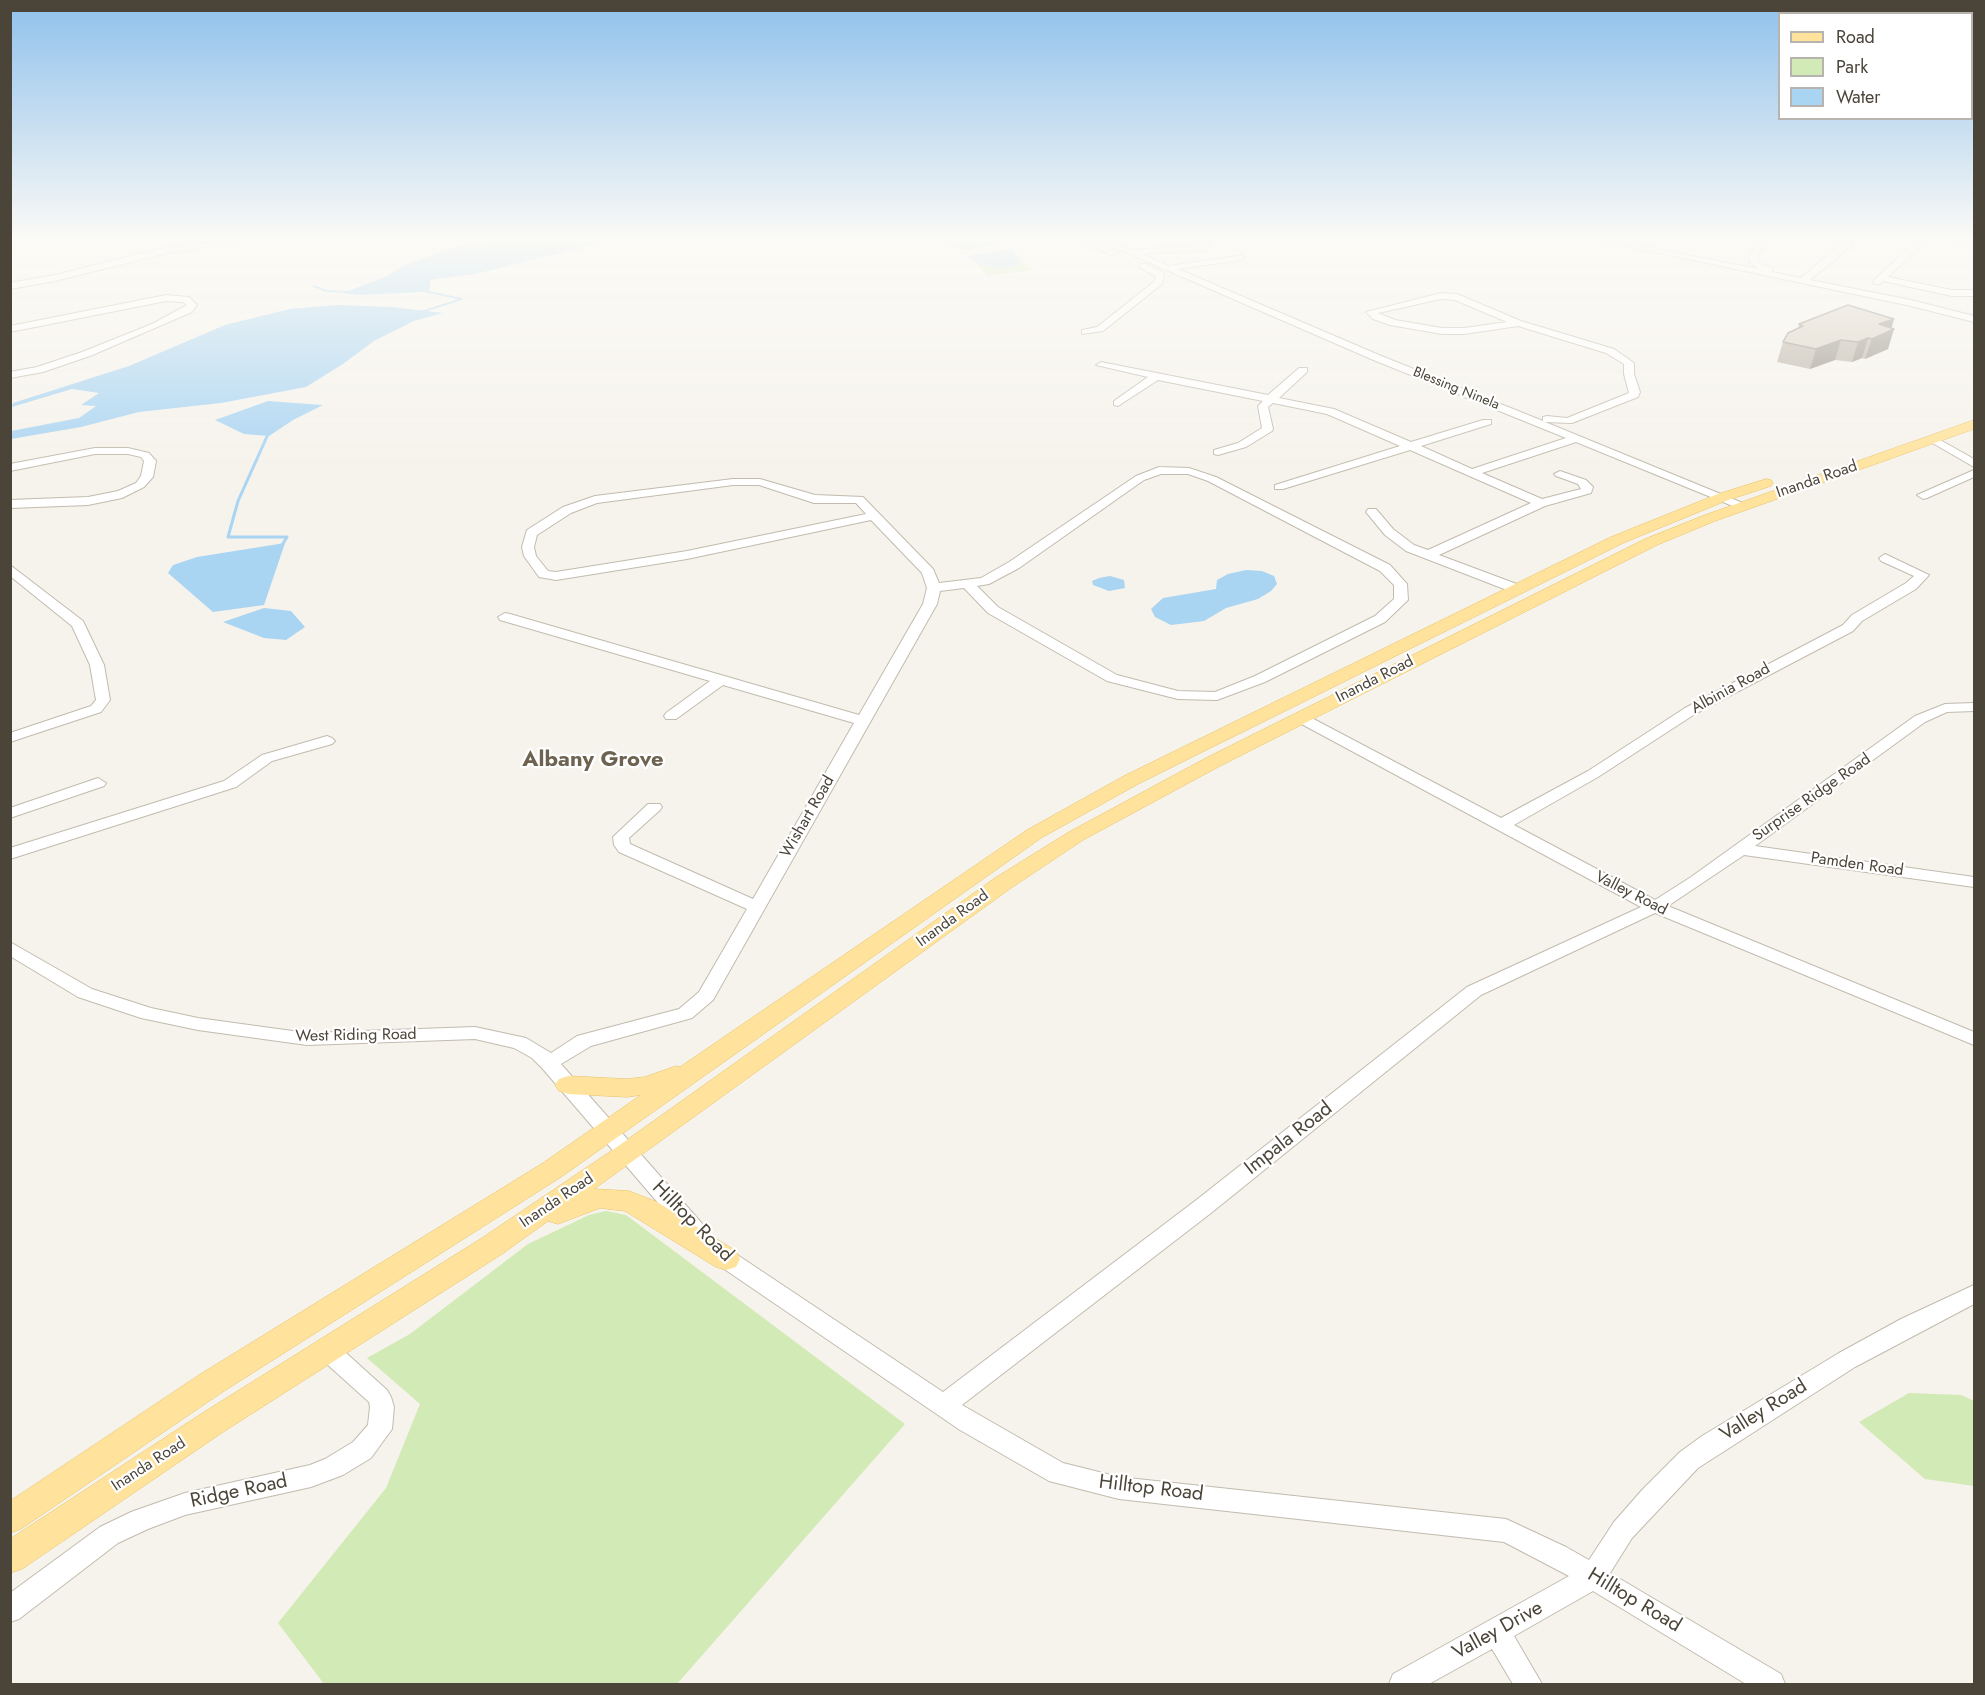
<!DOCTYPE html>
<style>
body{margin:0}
#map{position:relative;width:1985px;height:1695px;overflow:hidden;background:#f6f3ec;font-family:Jost,sans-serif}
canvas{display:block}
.frame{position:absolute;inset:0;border:12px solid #4b4439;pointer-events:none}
.legend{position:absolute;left:1778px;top:12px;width:195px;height:108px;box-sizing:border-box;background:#fff;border:2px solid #b7b4b0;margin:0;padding:8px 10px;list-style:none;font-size:18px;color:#4b4439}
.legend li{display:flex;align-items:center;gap:12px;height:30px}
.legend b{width:30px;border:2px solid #b7b4b0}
</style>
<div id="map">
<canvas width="1985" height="1695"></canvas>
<div class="frame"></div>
<ul class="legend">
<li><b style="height:8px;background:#ffe39c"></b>Road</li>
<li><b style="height:16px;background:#d2eab5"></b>Park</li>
<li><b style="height:16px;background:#a9d4f2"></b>Water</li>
</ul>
</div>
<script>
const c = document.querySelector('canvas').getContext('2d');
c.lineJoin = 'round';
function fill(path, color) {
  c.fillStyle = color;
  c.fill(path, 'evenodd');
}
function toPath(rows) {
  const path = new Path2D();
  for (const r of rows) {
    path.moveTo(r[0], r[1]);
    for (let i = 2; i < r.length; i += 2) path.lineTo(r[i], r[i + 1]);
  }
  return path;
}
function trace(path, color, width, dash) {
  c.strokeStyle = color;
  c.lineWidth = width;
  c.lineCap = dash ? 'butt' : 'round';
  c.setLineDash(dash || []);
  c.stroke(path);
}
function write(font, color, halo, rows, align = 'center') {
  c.font = font + ' Jost,sans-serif';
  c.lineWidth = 4.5;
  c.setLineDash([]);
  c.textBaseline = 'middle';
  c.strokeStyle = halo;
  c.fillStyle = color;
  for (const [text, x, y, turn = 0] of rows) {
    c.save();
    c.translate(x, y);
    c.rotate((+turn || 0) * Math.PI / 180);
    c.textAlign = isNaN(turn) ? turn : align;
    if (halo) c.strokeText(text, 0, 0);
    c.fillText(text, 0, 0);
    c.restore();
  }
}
const green = toPath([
 [1022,261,1033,270,987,276,979,265,1008,268,1020,264],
 [606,1211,626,1215,905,1424,677,1684,324,1684,278,1623,386,1488,420,1404,367,1358,410,1334,528,1244,589,1215],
 [1909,1393,1961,1395,1974,1401,1974,1486,1925,1479,1859,1422]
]);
const water = toPath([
 [483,241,610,241,475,274,430,280,430,290,424,292,357,295,343,293,387,276,403,266,452,248],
 [939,241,998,241,1004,243,963,250],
 [1012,249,1022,261,1020,264,1008,268,979,265,968,256],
 [338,305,392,307,443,313,414,321,374,341,343,364,306,387,221,403,139,412,81,427,11,439,11,431,79,418,96,406,81,405,99,393,72,389,12,407,13,403,129,366,225,325,290,309],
 [268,401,323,405,293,420,269,436,244,434,215,420],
 [285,543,264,605,213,612,168,573,173,565,197,557],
 [1246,570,1262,571,1274,576,1277,584,1271,591,1258,599,1226,608,1204,621,1171,625,1155,617,1151,609,1163,598,1216,589,1217,580,1228,574],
 [1110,576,1124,580,1125,588,1109,591,1093,585,1092,581,1099,578],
 [264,608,291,611,305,627,286,640,264,638,223,622]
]);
const streamFar1 = toPath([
 [314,286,326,291,349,292],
 [419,290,462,299,421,312]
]);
const stream = toPath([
 [269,432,238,501,228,537,287,537,282,545]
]);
const minor = toPath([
 [218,241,237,241,159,255,55,281,10,289,10,283,55,275,159,249,218,241],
 [1080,241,1091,241,1118,253,1111,255,1080,241],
 [1100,241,1110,241,1132,250,1201,245,1203,241,1211,241,1207,249,1204,250,1142,254,1169,266,1244,255,1244,259,1241,260,1178,269,1379,355,1543,421,1543,417,1547,416,1567,418,1629,393,1624,374,1624,364,1606,353,1518,326,1464,334,1442,334,1390,325,1373,319,1366,312,1441,293,1457,294,1521,321,1614,349,1634,363,1634,374,1640,392,1638,397,1572,423,1545,422,1750,506,1744,510,1740,509,1576,442,1482,473,1542,499,1581,489,1578,484,1556,476,1554,474,1560,471,1586,480,1593,487,1591,493,1545,506,1439,555,1522,586,1524,589,1522,592,1512,592,1406,551,1385,535,1366,512,1368,509,1376,509,1393,529,1414,545,1428,550,1531,503,1410,450,1283,489,1275,489,1275,485,1400,446,1327,414,1273,403,1268,407,1273,429,1272,431,1246,447,1218,455,1214,454,1214,450,1238,443,1262,428,1258,406,1263,401,1158,380,1118,406,1114,405,1114,401,1148,377,1096,365,1101,362,1268,395,1299,368,1307,368,1307,372,1279,398,1334,409,1411,442,1483,420,1491,420,1491,424,1421,446,1472,469,1566,438,1371,359,1100,241],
 [1441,299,1455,300,1507,322,1464,328,1442,328,1395,320,1378,313,1441,299],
 [1602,241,1617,241,1758,269,1749,261,1749,255,1754,249,1754,241,1762,241,1762,249,1757,255,1760,264,1772,268,1772,272,1801,278,1844,241,1852,241,1851,246,1810,280,1911,300,1974,316,1974,322,1911,306,1602,241],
 [1917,241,1926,241,1888,277,1952,290,1974,290,1974,296,1952,296,1883,281,1880,284,1874,284,1874,280,1917,241],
 [1952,241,1974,243,1974,248,1953,243,1952,241],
 [1140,264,1146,264,1164,273,1162,284,1103,331,1082,334,1082,330,1097,327,1155,281,1156,276,1140,268,1140,264],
 [166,295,189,297,197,305,192,312,90,356,43,372,10,378,10,372,37,367,82,352,152,324,187,305,183,302,166,301,10,332,10,326,166,295],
 [1933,436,1974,459,1974,467,1929,441,1929,437,1933,436],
 [95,448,128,448,149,453,156,461,153,477,144,487,122,498,88,505,10,508,10,500,88,497,118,491,136,483,141,476,144,461,141,457,128,454,95,454,10,471,10,464,95,448],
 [1159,467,1189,468,1216,477,1390,565,1407,584,1408,600,1385,622,1265,682,1217,700,1178,699,1107,681,988,613,964,588,940,591,937,604,713,1000,692,1018,591,1046,561,1064,706,1228,709,1234,706,1240,698,1242,690,1240,542,1068,532,1058,514,1048,475,1039,307,1045,198,1030,141,1018,78,997,10,956,10,942,92,989,151,1008,198,1018,307,1033,475,1027,526,1038,551,1053,577,1036,679,1009,699,992,747,909,619,852,614,845,613,837,648,804,660,804,662,807,660,810,629,838,630,844,753,899,854,723,723,685,676,719,666,719,664,716,666,713,710,681,500,620,498,617,505,613,510,614,859,715,923,604,927,588,922,573,871,520,687,559,556,580,539,577,524,556,522,547,527,530,563,507,595,496,733,479,760,479,815,495,863,497,933,569,939,583,981,578,1009,562,1136,476,1159,467],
 [1161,474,1188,474,1208,481,1380,571,1394,585,1394,599,1375,616,1255,676,1215,692,1178,691,1117,675,998,607,977,586,989,584,1019,568,1144,480,1161,474],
 [733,485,759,485,814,503,856,503,866,514,687,551,556,572,548,571,536,556,534,547,537,535,571,513,597,503,733,485],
 [1974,470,1974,477,1927,498,1923,499,1917,495,1974,470],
 [1885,554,1929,575,1916,589,1862,621,1853,631,1695,714,1598,777,1514,825,1655,900,1691,877,1915,716,1945,704,1974,703,1974,711,1947,712,1925,722,1755,846,1974,877,1974,887,1744,855,1668,906,1974,1032,1974,1045,1655,913,1481,995,1211,1213,962,1405,1063,1463,1119,1477,1506,1519,1566,1547,1589,1560,1614,1522,1642,1490,1680,1452,1702,1436,1839,1353,1901,1319,1974,1285,1974,1304,1855,1367,1698,1468,1632,1538,1610,1573,1781,1674,1785,1684,1746,1684,1593,1591,1514,1636,1542,1684,1513,1684,1492,1649,1429,1684,1389,1684,1393,1674,1569,1576,1504,1542,1119,1499,1049,1481,960,1430,711,1260,708,1254,711,1248,719,1245,727,1248,943,1392,1195,1201,1467,987,1641,907,1296,721,1294,718,1296,715,1306,715,1501,818,1588,771,1685,708,1843,625,1852,615,1906,583,1914,576,1881,561,1879,558,1885,554],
 [10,565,83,621,104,665,110,700,101,712,10,742,10,733,91,706,96,700,90,665,72,626,10,576,10,565],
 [327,736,332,738,335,741,332,744,272,761,236,787,10,859,10,848,224,781,262,755,327,736],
 [98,778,106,783,104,786,10,818,10,808,98,778],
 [327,1340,335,1343,387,1390,391,1397,394,1407,392,1429,371,1458,343,1475,311,1487,185,1515,148,1529,118,1543,19,1619,10,1622,10,1593,100,1527,131,1512,185,1493,310,1465,325,1459,353,1442,368,1425,370,1407,369,1402,319,1357,315,1350,319,1343,327,1340]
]);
const major = toPath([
 [1974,420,1974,429,1715,521,1657,545,1220,766,1083,840,1011,888,594,1189,629,1191,657,1202,736,1251,740,1259,736,1267,726,1270,716,1267,625,1211,600,1208,558,1224,548,1221,502,1254,223,1432,22,1569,10,1573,10,1539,201,1414,482,1238,617,1147,995,878,1069,832,1206,758,1645,539,1705,515,1974,420],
 [1766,479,1771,480,1773,483,1771,486,1728,500,1623,543,1138,784,1041,838,561,1177,221,1393,21,1529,10,1533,10,1501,199,1375,543,1163,641,1095,627,1097,568,1094,559,1091,555,1085,559,1079,568,1076,627,1079,645,1077,676,1066,680,1067,1027,830,1124,776,1611,537,1718,494,1766,479]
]);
const wall = toPath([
 [1799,324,1891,328,1888,349,1865,359,1862,358,1852,362,1835,360,1810,369,1777,362,1783,342,1798,329]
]);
const shadedWall = toPath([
 [1894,319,1891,330,1894,329,1888,349,1865,359,1872,339,1879,324],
 [1868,338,1862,358,1852,362,1858,342],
 [1841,340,1835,360,1810,369,1816,349]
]);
const building = toPath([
 [1848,305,1894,319,1879,324,1894,329,1872,339,1868,338,1858,342,1841,340,1816,349,1783,342,1788,333,1803,326,1799,324,1848,305]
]);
const farStreetnames = [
 ["Blessing Ninela",1456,389,22]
];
const streetNames = [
 ["Inanda Road",1817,480,-19],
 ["Inanda Road",1375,680,-27],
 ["Albinia Road",1731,689,-29],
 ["Surprise Ridge Road",1812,798,-35],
 ["Wishart Road",808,817,-60],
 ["Pamden Road",1857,865,8],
 ["Valley Road",1631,894,27],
 ["Inanda Road",953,919,-36],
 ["West Riding Road",356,1036,-1],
 ["Inanda Road",557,1201,-34],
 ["Inanda Road",149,1465,-33]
];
const nearStreetnames = [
 ["Impala Road",1289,1139,-38],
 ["Hilltop Road",692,1222,45],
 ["Valley Road",1764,1411,-32],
 ["Hilltop Road",1151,1489,7],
 ["Ridge Road",239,1492,-12],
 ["Hilltop Road",1634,1601,31],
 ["Valley Drive",1498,1631,-29]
];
const districtNames = [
 ["Albany Grove",593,761]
];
fill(green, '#d2eab5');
fill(water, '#a9d4f2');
trace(streamFar1, '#a9d4f2', 2);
trace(stream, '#a9d4f2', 3);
trace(minor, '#c2bbae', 2);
trace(major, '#e6c16a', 1);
fill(minor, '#fff');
fill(major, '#ffe39c');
fill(wall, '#bab2a6');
fill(shadedWall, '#979187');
fill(building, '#d8cfc1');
trace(building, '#979187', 1.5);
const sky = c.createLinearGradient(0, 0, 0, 478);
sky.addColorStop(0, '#8fc1ec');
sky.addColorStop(0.5, '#fbfaf6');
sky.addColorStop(1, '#fbfaf600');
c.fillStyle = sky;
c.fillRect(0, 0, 1985, 478);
write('14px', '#4b4439', '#fff', farStreetnames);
write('16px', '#4b4439', '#fff', streetNames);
write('20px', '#4b4439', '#fff', nearStreetnames);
write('bold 22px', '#6e6250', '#fff', districtNames);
</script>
